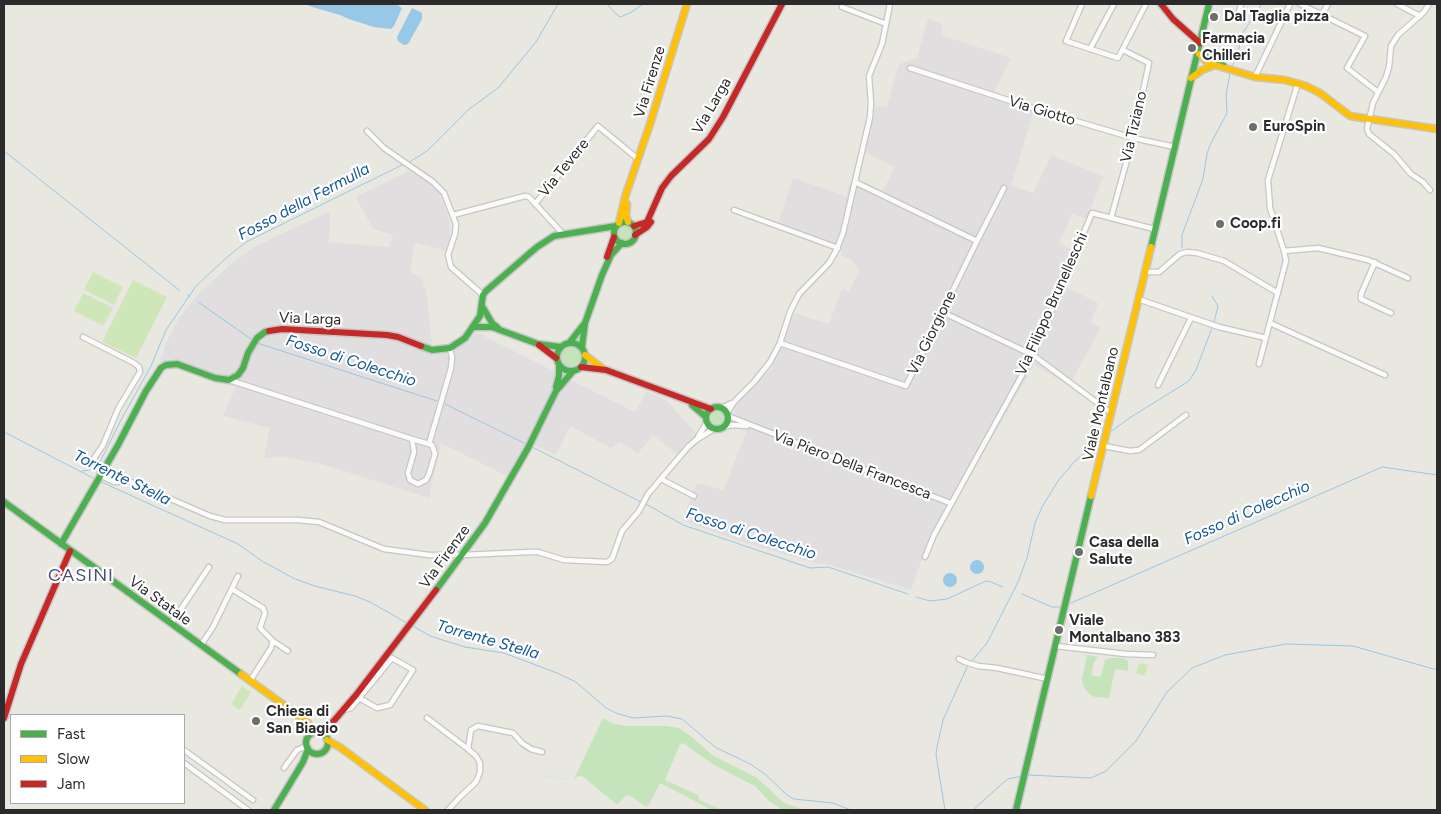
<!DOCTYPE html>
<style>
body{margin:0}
#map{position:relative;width:1441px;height:814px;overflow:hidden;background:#e8e7e0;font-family:Figtree,sans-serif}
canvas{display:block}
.frame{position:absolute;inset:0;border:5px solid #2b2b2b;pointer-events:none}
.legend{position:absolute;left:10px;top:714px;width:175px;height:90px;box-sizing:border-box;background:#fff;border:1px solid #aaa;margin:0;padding:6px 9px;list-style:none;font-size:15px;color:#2b2b2b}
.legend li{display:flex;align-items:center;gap:10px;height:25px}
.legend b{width:25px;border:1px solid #aaa}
</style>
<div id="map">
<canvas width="1441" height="814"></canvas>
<div class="frame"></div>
<ul class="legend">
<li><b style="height:6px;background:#4caf50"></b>Fast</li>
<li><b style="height:6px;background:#ffc107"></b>Slow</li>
<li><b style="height:6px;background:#c62828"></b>Jam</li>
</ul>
</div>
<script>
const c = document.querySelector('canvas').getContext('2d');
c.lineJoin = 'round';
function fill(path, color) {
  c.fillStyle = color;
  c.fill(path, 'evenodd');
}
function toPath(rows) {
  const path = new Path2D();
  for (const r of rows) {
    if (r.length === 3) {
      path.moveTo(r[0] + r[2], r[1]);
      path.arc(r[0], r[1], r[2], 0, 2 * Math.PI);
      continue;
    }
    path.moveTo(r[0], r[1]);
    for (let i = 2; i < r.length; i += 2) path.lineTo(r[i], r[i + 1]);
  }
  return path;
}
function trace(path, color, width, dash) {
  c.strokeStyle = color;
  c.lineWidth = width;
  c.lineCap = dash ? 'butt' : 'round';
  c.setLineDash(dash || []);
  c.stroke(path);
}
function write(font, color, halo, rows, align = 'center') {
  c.font = font + ' Figtree,sans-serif';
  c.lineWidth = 4.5;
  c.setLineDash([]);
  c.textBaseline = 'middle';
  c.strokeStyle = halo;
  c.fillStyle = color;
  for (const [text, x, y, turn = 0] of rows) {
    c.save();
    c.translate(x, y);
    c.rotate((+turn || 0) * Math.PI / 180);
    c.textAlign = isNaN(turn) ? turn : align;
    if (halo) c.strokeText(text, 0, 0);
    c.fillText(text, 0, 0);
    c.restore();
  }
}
const industrial = toPath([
 [928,19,942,24,941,35,1011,58,993,93,1035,106,1011,186,1033,193,1051,155,1103,176,1087,219,1072,214,1059,243,1073,251,1060,284,1098,303,1091,323,1101,327,1069,386,1034,365,954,503,945,507,927,544,911,590,830,565,811,562,739,541,682,520,697,483,724,490,747,430,741,428,735,415,734,406,772,368,794,313,829,324,842,288,849,292,859,270,853,261,841,255,843,246,778,224,793,178,846,196,850,182,880,196,895,167,865,152,875,107,887,107,899,64,917,58],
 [409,171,426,181,439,193,447,211,450,224,450,241,447,251,415,242,410,272,422,278,427,296,433,355,448,353,460,347,476,332,635,412,647,392,665,399,702,440,684,457,677,454,653,435,638,453,621,442,611,448,570,426,556,455,533,444,515,480,441,443,429,498,325,465,281,456,264,458,270,428,223,416,236,387,160,362,166,343,179,318,196,297,225,269,254,247,330,211,329,242,389,247,393,235,373,229,356,197]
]);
const green = toPath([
 [625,233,7],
 [571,357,10],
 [718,418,7],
 [1087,655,1098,657,1094,662,1091,675,1100,677,1105,664,1104,661,1110,658,1123,658,1128,661,1128,671,1115,669,1109,698,1095,697,1089,694,1083,685,1082,679],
 [603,718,614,724,626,726,665,726,679,728,692,737,712,755,757,778,784,803,804,810,783,810,769,801,755,786,714,765,683,743,680,744,665,780,698,795,699,800,722,810,712,810,660,783,650,803,646,807,629,795,625,796,618,804,615,803,582,776,576,777,573,781,548,776,545,778,536,810,545,778,546,776,548,776,560,778,573,781]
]);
const pitch = toPath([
 [93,272,123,287,114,305,84,290],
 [133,280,167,297,136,358,102,342],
 [83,293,113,308,103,326,74,311],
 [1139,663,1148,665,1145,676,1136,673],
 [242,686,251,692,240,710,231,704]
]);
const water = toPath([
 [307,4,396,4,402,8,394,26,391,29,374,27,349,19,340,15,309,6],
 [412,8,422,13,422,19,408,44,404,45,398,41,397,37],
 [977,567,7],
 [950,580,7]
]);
const stream = toPath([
 [607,4,614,12,620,17,630,13,643,4],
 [1232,66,1237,57,1242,34,1262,4],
 [4,151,179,290],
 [408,163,427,151,468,110,498,88,536,42,558,4],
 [1182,248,1182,235,1203,179,1207,154,1210,145,1227,113,1226,95,1230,73],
 [188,295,190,297],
 [1212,296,1218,306,1214,322],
 [198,302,251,339],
 [257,343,437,401],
 [445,404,526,444],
 [4,432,95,479],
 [1110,432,1131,417,1189,381,1196,370,1212,328],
 [532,447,641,502],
 [98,466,121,420,151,366,166,330,196,286,225,259,246,242,404,164],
 [82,471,95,469],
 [99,481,238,544,262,561,295,579,315,586,355,596,370,602,407,623],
 [646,504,683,525,810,568,828,567,908,594],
 [1022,594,1052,607,1061,607],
 [916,597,930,601,947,599,986,581,991,582,1003,587],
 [1071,603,1382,467,1437,475],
 [413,626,430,636,465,647,504,653,557,673,576,682,606,708,616,713,633,718,667,716,682,719,715,747,750,764,765,774,787,795,794,799,833,803,851,810],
 [971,662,987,643,1018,582,1027,558,1035,523,1042,507,1058,481,1075,461,1103,438],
 [1028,775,1091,778,1106,771,1136,741,1167,692,1192,668,1225,655,1286,644,1353,646,1437,670],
 [945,810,936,755,937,747,943,720,968,665],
 [973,810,1003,783,1008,779,1022,776]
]);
const street = toPath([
 [1082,4,1066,41,1118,58,1146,4],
 [1300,4,1365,36,1347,68,1378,92],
 [1397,4,1420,16],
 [1429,4,1424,12,1398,35,1391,46,1389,67,1386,77,1373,103,1367,129,1369,134,1394,154,1411,174,1423,182,1430,190],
 [842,7,886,24],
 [1322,14,1328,4],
 [1238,16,1241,4],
 [1090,49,1114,4],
 [910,68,1032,108,1133,138,1175,147],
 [1255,77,1290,4],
 [367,131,384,148,433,182,444,193,456,224,455,234,448,255,451,267,483,295],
 [855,182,977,241,1004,188],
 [535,204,598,126,638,159],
 [734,210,838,248],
 [453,215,525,196,529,197,564,235],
 [1111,218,1133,138,1149,63,1123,50],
 [1284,251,1318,248,1368,260,1408,278],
 [1375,262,1361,294,1361,299,1391,313],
 [1144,272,1159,272,1180,254,1187,252,1197,253,1224,261,1278,293],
 [1138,299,1219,327,1266,338],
 [942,312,1033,355,1111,413],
 [1270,323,1385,375],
 [83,337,134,363,139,367,140,372,118,409,103,445,93,460,95,465,101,473],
 [780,343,906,386,977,241],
 [1259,364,1286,261,1284,251,1270,208,1268,180,1298,83],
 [229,380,412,439,432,445,435,454,429,474,426,480,418,484,410,480,408,473,414,452,412,439],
 [1158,385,1191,318],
 [722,408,732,403],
 [727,413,734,402,754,382,770,362,780,343,790,312,799,294,829,263,836,251,843,233,870,117,871,103,869,76,882,44,890,4],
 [728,416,950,503],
 [724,427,732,425,747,426],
 [698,437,707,422],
 [429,444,451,368,452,357,450,348],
 [1104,446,1130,451,1139,450,1186,415],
 [100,475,114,482,129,481,210,516,225,520,298,520,319,522,384,549,429,555,463,555,530,552,538,552,564,560,607,562,612,559,622,531,639,511,648,494,688,447,696,440,714,429],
 [661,479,694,496],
 [925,557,934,535,1033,355,1092,213,1154,229],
 [232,589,263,608,265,613,260,628,273,641,271,648,250,681],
 [171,624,209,567],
 [273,641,288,651],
 [201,645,213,627,238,576],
 [1056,646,1126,654,1153,655],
 [959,659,965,662,978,666,997,668,1048,679],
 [344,710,351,708,392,658,413,670,390,705,377,708,359,698],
 [427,718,468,749,476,756,480,763,480,772,476,782,460,797,448,810],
 [468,749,471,730,478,726,513,733,522,743,531,749,542,752],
 [184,750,253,800],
 [184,763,248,810],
 [284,768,297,750,307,746]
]);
const fast = toPath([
 [1198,52,1223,65],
 [625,233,11],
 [1151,247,1209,4],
 [482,306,492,323,498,328],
 [474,327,492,327,538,344,561,347],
 [570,342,584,324],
 [571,357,14],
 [421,346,432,350,450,348,465,338,480,316,483,295,486,291,537,247,554,236,616,226],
 [582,347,585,323,602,275,611,255,622,243],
 [556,387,559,376,559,365],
 [692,405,706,417],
 [717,418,11],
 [4,502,241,674],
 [61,544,118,445,146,391,161,368,166,365,177,364,215,378,229,380,238,375,243,368,248,353,257,338,265,332,269,331],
 [436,590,485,523,528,448,556,391,573,371],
 [317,743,11],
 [274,810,303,762,308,749],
 [1016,810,1091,496]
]);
const slow = toPath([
 [1199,54,1207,62,1215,65],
 [1191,78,1202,70,1215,65,1255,77,1285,80,1306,86,1320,93,1350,116,1437,129],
 [627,204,626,215,628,222],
 [619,223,625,197,650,124,687,4],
 [585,355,602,368],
 [1091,496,1151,247],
 [241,674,307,722,315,732],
 [327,740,341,748,425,810]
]);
const jam = toPath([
 [1161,4,1173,19,1200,43],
 [634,226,647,222,662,188,671,176,709,139,723,117,782,4],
 [635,235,647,227,651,222],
 [607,257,614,237],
 [269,331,282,329,387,335,398,337,421,346],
 [539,345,556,358],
 [581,367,606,370,711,409],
 [4,718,21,664,70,551],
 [321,732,332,723,356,695,436,590]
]);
const markers = [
 [1214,17,5,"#6d6d6a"],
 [1192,48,5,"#6d6d6a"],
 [1253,127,5,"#6d6d6a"],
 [1220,224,5,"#6d6d6a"],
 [1079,552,5,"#6d6d6a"],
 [1059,630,5,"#6d6d6a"],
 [256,721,5,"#6d6d6a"]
];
const poiNames = [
 ["Dal Taglia pizza",1224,17],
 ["Farmacia",1202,39],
 ["Chilleri",1202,56],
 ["EuroSpin",1263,127],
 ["Coop.fi",1230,224],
 ["Casa della",1089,543],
 ["Salute",1089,560],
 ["Viale",1069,621],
 ["Montalbano 383",1069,638],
 ["Chiesa di",266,712],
 ["San Biagio",266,729]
];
const streetNames = [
 ["Via Firenze",650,82,-73],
 ["Via Larga",712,106,-60],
 ["Via Giotto",1042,111,17],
 ["Via Tiziano",1134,127,-77],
 ["Via Tevere",564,168,-51],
 ["Via Filippo Brunelleschi",1052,304,-66],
 ["Via Larga",310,319,2],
 ["Via Giorgione",932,333,-64],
 ["Viale Montalbano",1101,404,-77],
 ["Via Piero Della Francesca",852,465,21],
 ["Via Firenze",445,557,-54],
 ["Via Statale",160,601,36]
];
const waterNames = [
 ["Fosso della Fermulla",304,202,-28],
 ["Fosso di Colecchio",351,361,18],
 ["Torrente Stella",122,478,26],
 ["Fosso di Colecchio",1247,513,-24],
 ["Fosso di Colecchio",751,534,18],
 ["Torrente Stella",488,640,16]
];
const quarterNames = [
 ["CASINI",81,576]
];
fill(industrial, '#e0dedf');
fill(green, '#c6e4bb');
fill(pitch, '#cfe7b8');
fill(water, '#97c8e7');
trace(stream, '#97c8e7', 1);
trace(street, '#c6c6c5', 7);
trace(fast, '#c6c6c5', 9);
trace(slow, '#c6c6c5', 9);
trace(jam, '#c6c6c5', 9);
trace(street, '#fcfbfa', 4.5);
trace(fast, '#4caf50', 6);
trace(slow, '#ffc107', 6);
trace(jam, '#c62828', 6);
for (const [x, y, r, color] of markers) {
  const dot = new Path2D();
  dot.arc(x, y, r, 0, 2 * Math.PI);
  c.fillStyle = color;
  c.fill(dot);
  trace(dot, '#fff', 2);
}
write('bold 15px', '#2b2b2b', '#fff', poiNames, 'left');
write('15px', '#2b2b2b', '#fff', streetNames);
write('italic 16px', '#125797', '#fff', waterNames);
c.letterSpacing = '1px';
write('18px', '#4c4e7a', '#fff', quarterNames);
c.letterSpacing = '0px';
</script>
